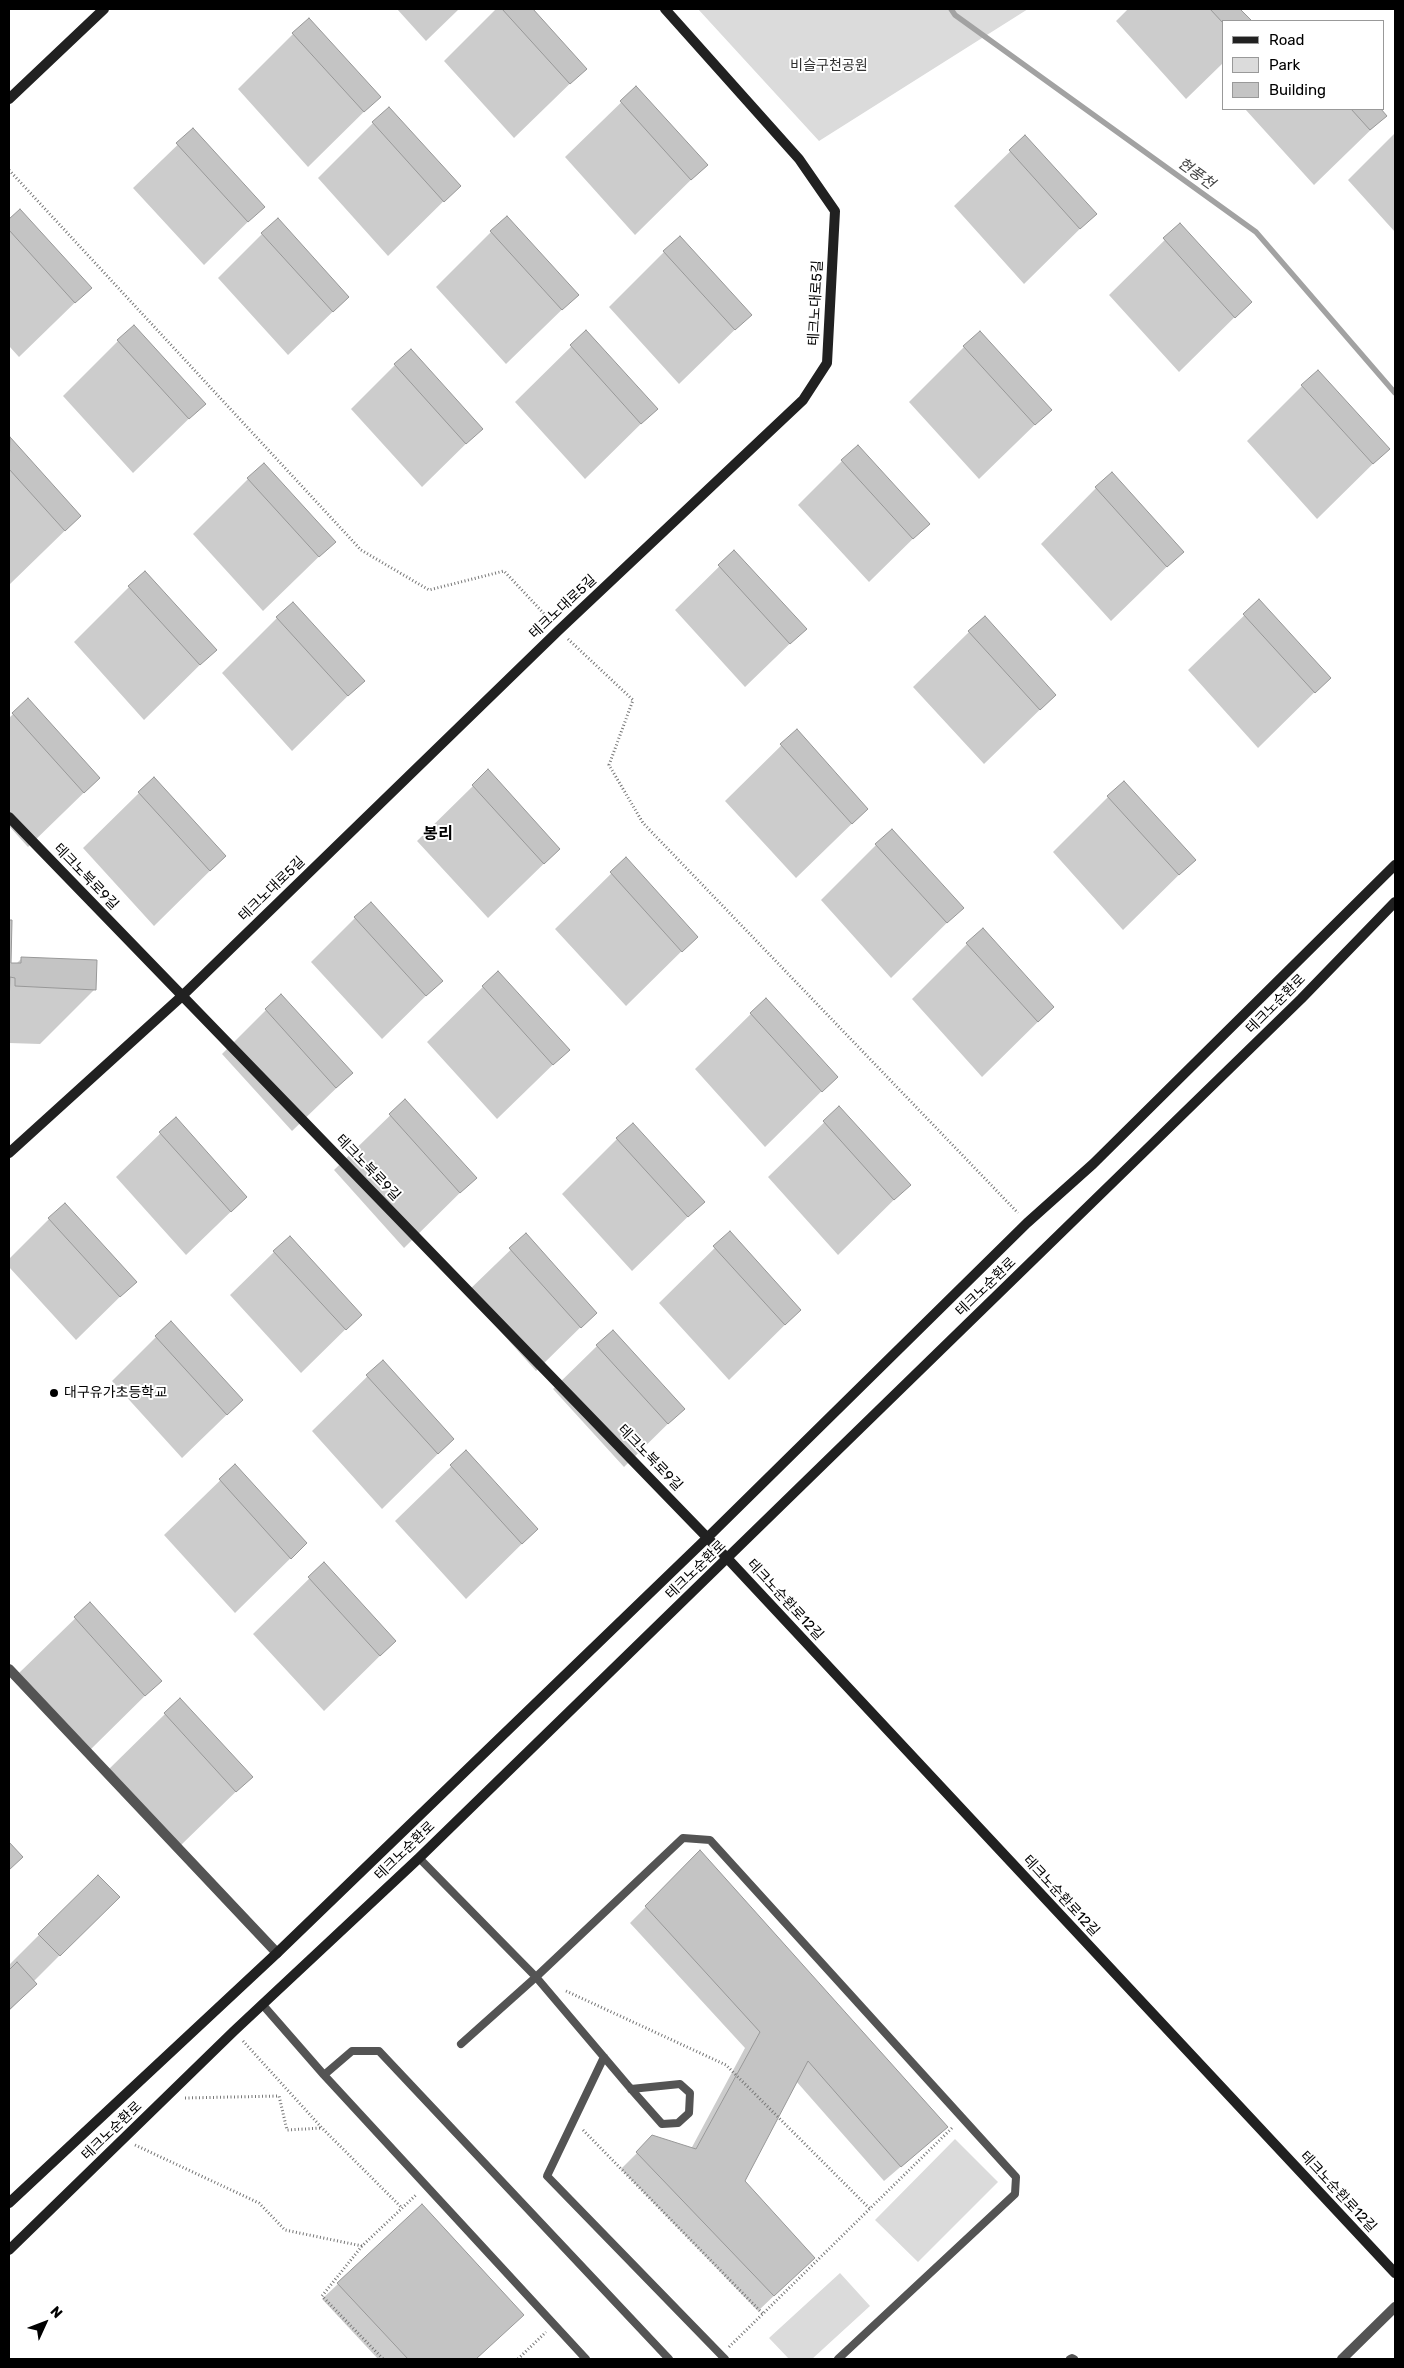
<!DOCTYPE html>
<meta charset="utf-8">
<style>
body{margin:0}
#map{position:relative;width:1404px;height:2368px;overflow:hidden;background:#fff;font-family:Rubik,sans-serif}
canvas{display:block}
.frame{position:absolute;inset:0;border:10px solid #000;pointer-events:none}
.legend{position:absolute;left:1222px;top:20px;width:162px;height:90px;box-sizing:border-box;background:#fff;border:1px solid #999;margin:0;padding:6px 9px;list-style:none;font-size:15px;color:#000}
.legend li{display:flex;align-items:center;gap:10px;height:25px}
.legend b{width:25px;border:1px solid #999}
.north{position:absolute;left:20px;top:2298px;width:50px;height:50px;-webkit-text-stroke:4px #fff;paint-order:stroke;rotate:47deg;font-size:14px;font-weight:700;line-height:20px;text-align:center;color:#000}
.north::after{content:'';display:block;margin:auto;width:18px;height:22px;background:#000;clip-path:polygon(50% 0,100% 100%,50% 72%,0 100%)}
</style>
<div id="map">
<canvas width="1404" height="2368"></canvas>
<div class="frame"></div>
<ul class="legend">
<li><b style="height:6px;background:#212121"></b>Road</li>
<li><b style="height:14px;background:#dbdbdb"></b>Park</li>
<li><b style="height:14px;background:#c4c4c4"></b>Building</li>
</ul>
<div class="north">N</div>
</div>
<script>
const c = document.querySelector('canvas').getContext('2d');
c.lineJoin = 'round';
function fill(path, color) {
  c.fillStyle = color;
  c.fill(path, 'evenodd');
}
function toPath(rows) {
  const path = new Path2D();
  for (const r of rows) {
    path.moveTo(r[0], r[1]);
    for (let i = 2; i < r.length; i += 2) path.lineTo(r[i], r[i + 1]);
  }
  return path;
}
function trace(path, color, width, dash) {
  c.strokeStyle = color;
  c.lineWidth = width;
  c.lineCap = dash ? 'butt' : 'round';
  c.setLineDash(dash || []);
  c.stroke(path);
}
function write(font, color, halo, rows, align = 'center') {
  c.font = font + ' Rubik,"Noto Sans KR",sans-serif';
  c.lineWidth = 4;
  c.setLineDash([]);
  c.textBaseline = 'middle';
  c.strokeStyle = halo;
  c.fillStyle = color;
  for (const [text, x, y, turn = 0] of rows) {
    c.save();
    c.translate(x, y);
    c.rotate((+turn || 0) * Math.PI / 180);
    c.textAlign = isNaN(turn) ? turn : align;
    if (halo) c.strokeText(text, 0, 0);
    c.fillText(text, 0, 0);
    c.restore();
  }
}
const green = toPath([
 [698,9,1028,9,819,141],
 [955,2139,998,2182,918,2262,875,2220],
 [840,2273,870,2306,812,2359,789,2359,769,2338]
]);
const shadow = toPath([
 [397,9,459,9,426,41],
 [496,9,531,9,585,69,514,138,444,61],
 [1128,9,1239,9,1250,21,1223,21,1223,63,1186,99,1116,21],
 [293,34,379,97,308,167,238,89],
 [636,88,706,165,635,235,565,157],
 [1245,109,1379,109,1385,116,1314,185],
 [373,123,459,186,388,256,318,178],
 [193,130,263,207,204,265,133,188],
 [1395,133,1395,232,1348,180],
 [1025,137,1095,214,1024,284,954,206],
 [20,210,90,288,19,357,9,346,9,220],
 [1180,225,1250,302,1179,372,1109,295],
 [491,232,577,295,506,364,436,287],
 [262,234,348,297,288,355,218,278],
 [664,252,750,315,679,384,609,307],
 [586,332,656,409,585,479,515,402],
 [118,341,204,404,133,473,63,396],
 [964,347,1050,410,979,479,909,402],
 [395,365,481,429,422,487,351,409],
 [1302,386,1388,449,1317,519,1247,441],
 [10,438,80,516,9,585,9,439],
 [842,461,928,524,869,582,798,505],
 [248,479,334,542,263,611,193,534],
 [1096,488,1182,552,1111,621,1041,544],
 [734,552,805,629,745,687,675,610],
 [129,587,215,650,144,720,74,642],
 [1259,601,1329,678,1258,748,1188,670],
 [277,618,363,681,292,751,222,673],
 [969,632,1055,695,984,764,913,687],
 [28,700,99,778,28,847,9,826,9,718],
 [796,731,867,809,796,878,725,801],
 [473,786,559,849,488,918,417,841],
 [139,793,225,856,154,926,83,848],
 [1108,797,1194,860,1123,930,1053,852],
 [876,845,962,908,891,978,821,900],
 [626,859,696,937,626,1006,555,929],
 [355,918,441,981,382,1039,311,962],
 [9,921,11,922,9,964,16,964,22,958,95,989,40,1044,9,1043],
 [967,944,1053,1007,982,1077,912,999],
 [498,972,568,1050,497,1119,427,1042],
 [766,999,836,1077,765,1147,695,1069],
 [266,1010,352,1073,292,1131,222,1054],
 [405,1101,475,1178,404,1248,334,1170],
 [839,1108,909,1185,838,1255,768,1177],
 [175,1119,246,1197,186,1255,116,1177],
 [617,1139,703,1202,632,1271,562,1194],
 [49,1219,135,1282,76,1340,9,1267,9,1259],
 [730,1233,800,1310,729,1380,659,1303],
 [526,1235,596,1312,536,1371,466,1293],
 [274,1252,360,1315,301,1373,230,1295],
 [171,1322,242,1400,182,1458,112,1381],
 [597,1346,683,1409,624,1467,553,1389],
 [382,1362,453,1439,382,1509,312,1431],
 [466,1452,537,1529,466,1599,395,1521],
 [235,1466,306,1543,235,1613,164,1535],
 [324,1564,395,1641,324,1711,253,1634],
 [90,1604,160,1681,89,1751,19,1673],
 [165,1714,251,1777,180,1846,109,1769],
 [700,1852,947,2127,884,2181,796,2081,744,2182,798,2273,758,2311,621,2169,653,2137,691,2149,745,2048,630,1923],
 [118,1897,33,1982,35,1984,9,2011,9,1965,39,1935],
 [338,2284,522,2315,476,2359,378,2359,322,2299]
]);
const stream = toPath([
 [951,9,955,15,1256,232,1395,393]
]);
const building = toPath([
 [502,9,533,9,587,69,570,84,502,9],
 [1210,9,1240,9,1252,21,1223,23,1210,9],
 [309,18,381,97,364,112,292,33,309,18],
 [636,86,708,165,691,180,620,101,636,86],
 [389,107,461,186,444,202,372,122,389,107],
 [1351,109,1381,109,1387,116,1370,130,1351,109],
 [193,128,265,207,248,222,176,143,193,128],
 [1025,135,1097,214,1080,229,1009,150,1025,135],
 [20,209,92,288,75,303,9,230,9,219,20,209],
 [507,216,579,295,562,310,490,231,507,216],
 [278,218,349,297,333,312,261,233,278,218],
 [1180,223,1252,302,1235,318,1163,238,1180,223],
 [680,236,752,315,735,330,663,251,680,236],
 [134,325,206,404,189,419,117,340,134,325],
 [586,330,658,409,641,424,570,345,586,330],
 [980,331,1052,410,1035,425,963,346,980,331],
 [411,349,483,429,466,444,394,364,411,349],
 [1318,370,1390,449,1373,464,1301,385,1318,370],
 [10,437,81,516,65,531,9,469,10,437],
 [858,445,930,524,913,539,841,460,858,445],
 [264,463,336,542,319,557,247,478,264,463],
 [1112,472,1184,552,1167,567,1095,487,1112,472],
 [734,550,807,629,790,644,718,565,734,550],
 [145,571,217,650,200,665,128,586,145,571],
 [1259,599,1331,678,1315,693,1243,614,1259,599],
 [293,602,365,681,348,696,276,617,293,602],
 [985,616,1056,695,1040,710,968,631,985,616],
 [28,698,100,778,84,793,12,713,28,698],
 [797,729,868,809,852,824,780,744,797,729],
 [488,769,560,849,544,864,472,785,488,769],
 [154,777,226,856,210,871,138,792,154,777],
 [1124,781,1196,860,1179,875,1107,796,1124,781],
 [892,829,964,908,947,923,875,844,892,829],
 [626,857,698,937,682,952,610,872,626,857],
 [371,902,443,981,426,996,354,917,371,902],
 [9,920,12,920,11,963,21,963,21,957,97,960,96,990,15,986,15,978,10,977,9,1005,9,920],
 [983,928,1054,1007,1038,1022,966,943,983,928],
 [498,971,570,1050,553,1065,482,986,498,971],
 [281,994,353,1073,336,1088,265,1009,281,994],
 [766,998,838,1077,822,1092,750,1013,766,998],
 [405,1099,477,1178,460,1193,389,1114,405,1099],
 [839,1106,911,1185,894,1200,823,1121,839,1106],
 [176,1117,247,1197,231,1212,159,1132,176,1117],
 [633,1123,705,1202,688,1217,616,1138,633,1123],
 [65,1203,137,1282,120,1297,48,1218,65,1203],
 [730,1231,801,1310,785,1325,713,1246,730,1231],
 [526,1233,597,1313,581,1328,509,1248,526,1233],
 [290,1236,362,1315,346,1330,273,1251,290,1236],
 [171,1321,243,1400,227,1415,155,1336,171,1321],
 [613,1330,685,1409,668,1424,596,1345,613,1330],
 [383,1360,454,1439,438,1454,366,1375,383,1360],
 [466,1450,538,1529,522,1544,450,1465,466,1450],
 [235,1464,307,1543,291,1559,219,1479,235,1464],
 [324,1562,396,1641,380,1656,308,1577,324,1562],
 [90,1602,162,1681,145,1696,74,1617,90,1602],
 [180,1698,253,1777,236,1792,164,1713,180,1698],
 [9,1842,23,1857,9,1870,9,1842],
 [700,1850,948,2127,901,2167,808,2061,745,2181,815,2258,774,2296,636,2152,652,2135,696,2149,760,2032,645,1906,700,1850],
 [98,1875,120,1897,60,1956,38,1934,98,1875],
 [17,1962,37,1984,9,2010,9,1970,17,1962],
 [422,2204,524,2315,476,2359,408,2359,337,2283,422,2204]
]);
const path = toPath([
 [9,170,361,550,429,590,504,571,550,620],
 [568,639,633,700,609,765,643,823,1018,1213],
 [566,1991,726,2065,870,2209],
 [243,2041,322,2128,402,2208],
 [185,2098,279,2096,287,2130,322,2128],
 [583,2130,763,2314],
 [135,2145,259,2203,285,2230,362,2246,417,2194],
 [362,2246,322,2296,383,2359],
 [729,2347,953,2127],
 [518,2359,546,2332]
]);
const lane = toPath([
 [419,1858,536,1977,631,2089,662,2124,678,2123,689,2113,690,2093,680,2084,631,2089],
 [262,2004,324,2075,586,2359],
 [461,2044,536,1977,683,1838,710,1840,1016,2177,1015,2194,838,2359],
 [604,2057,547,2176,725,2359],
 [324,2075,352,2051,379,2051,669,2359],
 [1070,2359,1072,2358,1074,2359]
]);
const street = toPath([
 [9,1669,277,1953],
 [1342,2359,1395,2307]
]);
const secondary = toPath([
 [9,99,104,9],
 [9,817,727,1558,1395,2273],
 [9,1153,181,997,559,630,803,400,827,363,835,211,799,159,665,9],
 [9,2203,277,1953,707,1538,1027,1223,1093,1164,1395,865],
 [9,2250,234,2031,419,1858,727,1558,1301,999,1395,902]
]);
const markers = [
 [54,1393,5,"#000"]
];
const parkNames = [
 ["비슬구천공원",829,66]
];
const streetNames = [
 ["테크노대로5길",816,303,-87],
 ["테크노대로5길",563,607,-43],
 ["테크노북로9길",86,877,46],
 ["테크노대로5길",272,889,-44],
 ["테크노순환로",1276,1004,-45],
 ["테크노북로9길",368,1168,46],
 ["테크노순환로",986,1287,-44],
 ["테크노북로9길",650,1458,46],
 ["테크노순환로",696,1570,-44],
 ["테크노순환로12길",785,1600,47],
 ["테크노순환로",405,1851,-44],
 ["테크노순환로12길",1061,1896,47],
 ["테크노순환로",112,2131,-44],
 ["테크노순환로12길",1338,2192,47]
];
const poiNames = [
 ["대구유가초등학교",64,1393]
];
const waterNames = [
 ["현풍천",1196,174,36]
];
const quarterNames = [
 ["봉리",438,834]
];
fill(green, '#dbdbdb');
fill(shadow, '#0003');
trace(stream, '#a2a2a2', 5.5);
fill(building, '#c4c4c4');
trace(building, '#989898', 1);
trace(path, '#767676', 3, [1, 2.5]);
trace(lane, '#545454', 8);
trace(street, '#545454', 10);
trace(secondary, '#212121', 10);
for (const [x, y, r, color] of markers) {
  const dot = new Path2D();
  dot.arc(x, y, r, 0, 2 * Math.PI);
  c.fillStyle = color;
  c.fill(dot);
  trace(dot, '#fff', 2);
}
write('14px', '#323232', '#fff', parkNames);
write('14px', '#000', '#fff', streetNames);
write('14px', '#000', '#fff', poiNames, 'left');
write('italic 15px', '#434343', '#fff', waterNames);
write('bold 16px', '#000', '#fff', quarterNames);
</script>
